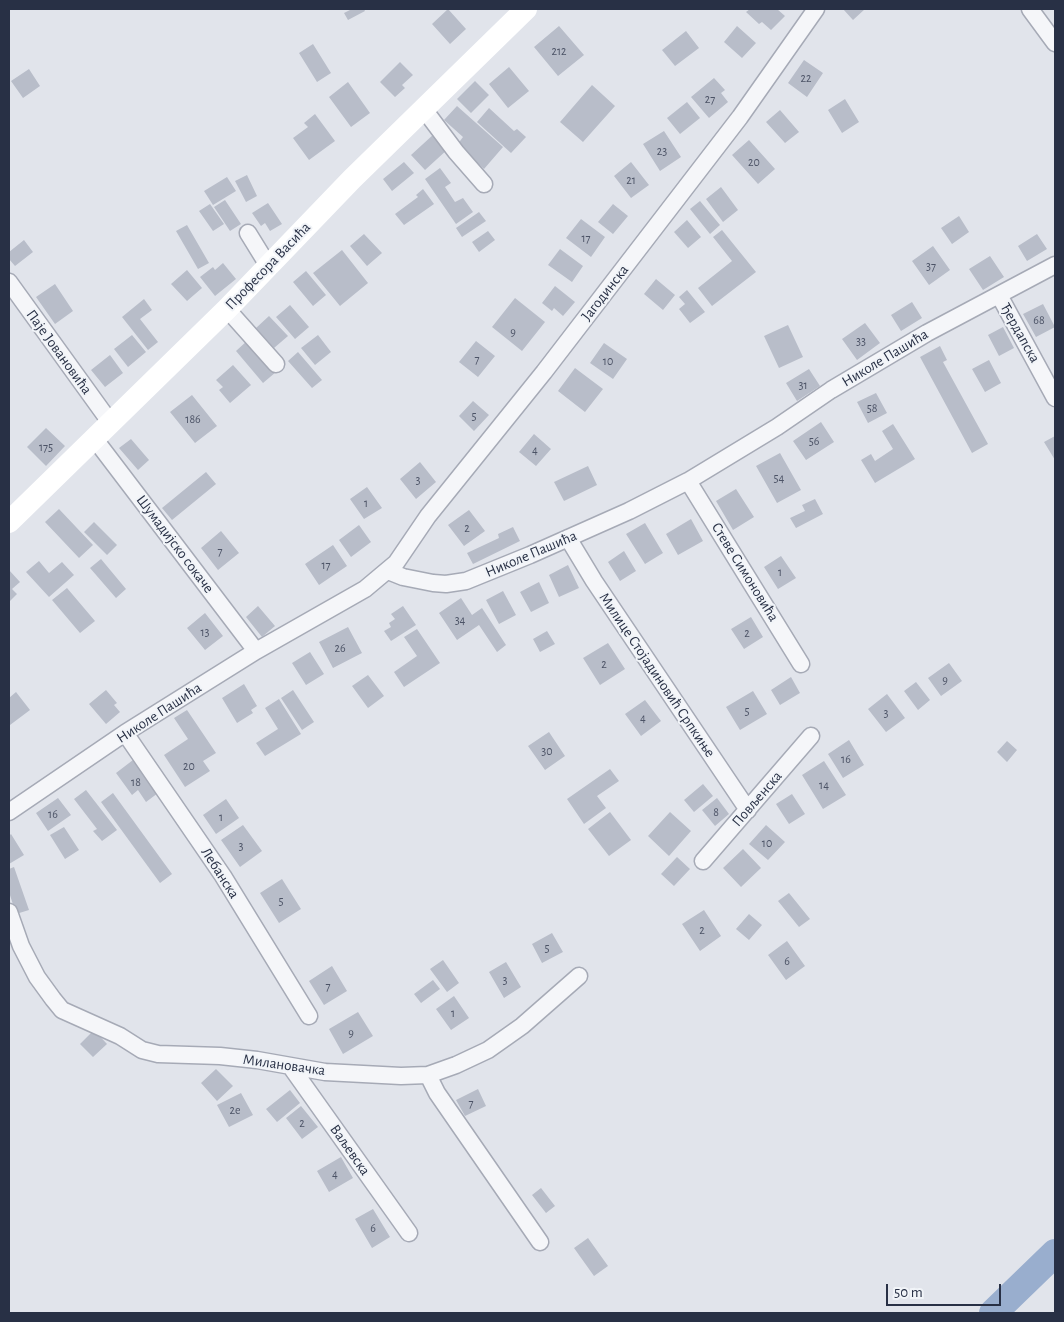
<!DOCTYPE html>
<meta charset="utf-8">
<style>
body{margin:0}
#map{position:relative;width:1064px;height:1322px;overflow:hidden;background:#e1e4eb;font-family:"Alegreya Sans",sans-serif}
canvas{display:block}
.frame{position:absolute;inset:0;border:10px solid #283045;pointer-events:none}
.scale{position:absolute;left:886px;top:1284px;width:115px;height:22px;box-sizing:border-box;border:2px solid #283045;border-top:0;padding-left:6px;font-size:15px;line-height:18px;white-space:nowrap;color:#283045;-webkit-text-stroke:4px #f1f4f8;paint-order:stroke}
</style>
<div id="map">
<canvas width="1064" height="1322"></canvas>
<div class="frame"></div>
<div class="scale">50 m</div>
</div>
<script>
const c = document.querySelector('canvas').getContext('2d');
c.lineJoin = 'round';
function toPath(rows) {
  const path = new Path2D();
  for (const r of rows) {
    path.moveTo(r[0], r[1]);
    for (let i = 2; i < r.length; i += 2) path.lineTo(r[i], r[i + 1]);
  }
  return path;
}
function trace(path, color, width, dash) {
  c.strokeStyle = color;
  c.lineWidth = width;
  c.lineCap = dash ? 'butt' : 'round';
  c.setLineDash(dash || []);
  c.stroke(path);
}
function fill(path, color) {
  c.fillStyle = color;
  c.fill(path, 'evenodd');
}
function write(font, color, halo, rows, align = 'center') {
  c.font = font + ' "Alegreya Sans",sans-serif';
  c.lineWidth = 4;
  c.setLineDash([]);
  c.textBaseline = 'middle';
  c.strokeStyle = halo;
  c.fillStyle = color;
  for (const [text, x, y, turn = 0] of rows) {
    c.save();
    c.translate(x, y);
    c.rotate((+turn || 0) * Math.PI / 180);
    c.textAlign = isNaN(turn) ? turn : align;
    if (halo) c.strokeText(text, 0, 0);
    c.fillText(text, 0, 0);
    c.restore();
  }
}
const river = toPath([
 [993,1313,1055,1253]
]);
const building = toPath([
 [352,9,364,9,365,11,348,20,344,13],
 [448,9,466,29,450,44,432,24],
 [750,9,777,9,785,16,771,30,762,22,759,24,746,12],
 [843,9,865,9,853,20],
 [559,26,584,55,558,76,534,47],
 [737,26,756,43,742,58,724,42],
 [686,31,699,48,675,66,662,50],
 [313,44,331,73,317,82,299,53],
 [804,60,823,73,807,97,788,83],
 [400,62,413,75,402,85,405,88,395,97,380,82],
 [509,67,529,91,508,108,489,84],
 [29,69,40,86,23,98,11,81],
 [714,78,725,90,721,93,728,102,709,118,691,97],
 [475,81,489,95,471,113,457,99],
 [348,82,370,113,351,127,329,97],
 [592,85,615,106,583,142,560,122],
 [845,99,859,122,842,133,828,110],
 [687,102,700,118,680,134,667,118],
 [457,106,503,147,484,169,457,145,463,137,444,120],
 [489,108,514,131,517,129,526,137,511,153,477,122],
 [780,110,799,132,785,143,766,122],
 [315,114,335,141,309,160,293,138,308,127,304,123],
 [664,131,681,157,660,171,643,144],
 [434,134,448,149,425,170,411,155],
 [749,140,775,169,758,184,732,155],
 [404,162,414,173,392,191,383,179],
 [631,162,649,185,631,198,614,176],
 [440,168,451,183,445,187,455,202,463,198,473,212,456,224,425,179],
 [247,175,257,196,246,202,235,181],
 [227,177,236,191,213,205,204,191],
 [721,187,738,210,723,222,706,199],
 [423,189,434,204,404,225,395,214,418,197,416,195],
 [225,200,241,224,230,231,214,207],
 [700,201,720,225,710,234,690,209],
 [268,203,282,224,270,231,265,223,261,226,252,213],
 [210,204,224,224,213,231,199,211],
 [613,204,628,216,613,234,598,222],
 [479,212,486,221,462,237,456,228],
 [959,216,969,232,952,244,941,228],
 [581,219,605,237,591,257,566,238],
 [687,220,701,237,688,248,674,232],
 [187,225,209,263,198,269,176,231],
 [722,230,756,272,712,306,698,288,732,261,713,237],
 [488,231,495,240,479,252,472,242],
 [364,234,382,253,367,266,350,246],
 [1037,234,1047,249,1027,261,1018,246],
 [24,240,33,252,15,266,9,259,9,252],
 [933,246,950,270,929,285,912,261],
 [560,249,583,266,572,282,548,265],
 [342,250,368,283,340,306,313,273],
 [990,256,1004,277,983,290,969,269],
 [223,263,236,279,215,296,200,277,213,267,215,270],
 [187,270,202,288,187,301,171,284],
 [306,271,326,295,313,306,293,282],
 [656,279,675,295,663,310,644,294],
 [55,284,73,311,55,324,36,297],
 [555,286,575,302,563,316,554,308,552,311,542,303],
 [687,290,705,312,690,323,679,309,685,304,679,297],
 [515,298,545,322,522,351,492,327],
 [144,299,152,310,140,319,158,342,148,350,122,317],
 [912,302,922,318,901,331,891,315],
 [1043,304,1055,327,1036,337,1023,314],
 [290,305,309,327,295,339,276,317],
 [269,316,288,336,274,348,256,328],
 [865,323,880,343,857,360,842,339],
 [788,325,803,357,779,368,764,336],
 [1003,327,1014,348,999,356,988,335],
 [132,335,146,352,128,367,114,349],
 [318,335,331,352,315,365,301,348],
 [248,340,276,372,263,383,236,351],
 [476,341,495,356,478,377,459,362],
 [604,343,627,359,613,379,590,363],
 [940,346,947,360,943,362,988,444,972,453,920,357],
 [298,352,322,380,312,388,288,361],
 [110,355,123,373,105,387,91,370],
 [989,360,1001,383,985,392,972,369],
 [233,365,251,385,230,403,219,390,223,387,216,380],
 [575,368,603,389,585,412,558,391],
 [809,369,820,386,797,401,786,383],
 [876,393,887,413,868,423,857,402],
 [192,395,217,426,195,443,170,412],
 [473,401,489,415,474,431,459,416],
 [821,422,834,442,806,460,793,441],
 [893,424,915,459,875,483,861,460,871,454,875,461,893,449,882,431],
 [46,428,65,446,46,466,27,447],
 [534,434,551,449,536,466,519,452],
 [1055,436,1055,460,1044,442],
 [131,439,149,460,138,470,119,448],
 [780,453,801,490,777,503,756,466],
 [420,462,436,482,416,499,400,479],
 [588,466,597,485,564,501,554,482],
 [206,472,216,484,172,520,162,508],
 [367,487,382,508,364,519,350,499],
 [736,489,754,517,733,530,716,501],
 [815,499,823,514,796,528,790,518,805,511,802,505],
 [59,509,93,545,79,558,45,522],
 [469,510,485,531,464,546,448,525],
 [691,519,703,541,678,555,666,534],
 [94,522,117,545,107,555,84,532],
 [645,523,663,553,645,564,626,534],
 [359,525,371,542,351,557,339,540],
 [513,527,520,541,473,564,467,553,499,538,498,534],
 [221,531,239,553,218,570,201,548],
 [333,545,347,566,319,585,305,564],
 [624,551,636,571,620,581,608,562],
 [781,556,796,578,778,589,764,567],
 [101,559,126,589,116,598,90,568],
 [39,561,49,573,62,562,74,575,49,597,26,572],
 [568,565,579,588,559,597,549,575],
 [9,570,20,582,12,589,17,594,9,602],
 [539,582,549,603,531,612,520,592],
 [67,588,95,621,80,633,52,600],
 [503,591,516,615,499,624,486,600],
 [461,598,472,615,482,608,506,645,497,652,479,625,457,640,439,613],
 [258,606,275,626,262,637,246,617],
 [403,606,416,625,391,641,384,631,391,627,389,623,395,619,391,614],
 [205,613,223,636,205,650,187,628],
 [751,617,763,637,744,649,731,629],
 [348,627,362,653,333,668,319,642],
 [417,629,440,663,404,687,394,672,417,656,404,637],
 [547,631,555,644,540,652,533,639],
 [608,643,625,669,600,685,583,658],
 [310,652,324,674,306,685,292,663],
 [949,663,962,681,941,696,928,678],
 [368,675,384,696,368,708,352,686],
 [791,677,800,693,780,705,771,690],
 [916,682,930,700,918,710,904,691],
 [244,684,257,706,251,710,253,713,237,723,222,698],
 [106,690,117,703,114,705,120,712,106,724,89,704],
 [293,690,314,722,302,730,281,698],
 [753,691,767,714,740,730,726,707],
 [16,692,30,710,10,725,9,723,9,698],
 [887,694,905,718,886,732,868,709],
 [279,699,301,734,265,756,256,743,278,729,265,708],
 [645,700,661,721,641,736,625,714],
 [187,710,216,753,203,761,210,771,185,787,164,755,188,739,174,718],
 [549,732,565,756,545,770,528,746],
 [849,740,864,765,843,778,828,754],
 [1007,741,1017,750,1007,762,997,752],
 [133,760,158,793,146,802,138,790,132,795,116,773],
 [824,761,846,795,823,809,802,775],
 [610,769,619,781,597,796,606,808,584,824,567,799],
 [703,784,713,796,694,812,684,800],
 [86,790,117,830,102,841,93,831,97,829,74,799],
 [113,793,172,874,160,883,101,802],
 [792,794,805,814,789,824,776,804],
 [58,798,71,815,48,831,36,813],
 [717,798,729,814,715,826,702,810],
 [226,799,239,818,216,834,203,815],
 [610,812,631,840,609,856,588,829],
 [670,812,691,831,669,856,648,836],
 [243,825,262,851,240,867,221,840],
 [766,825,785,842,768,860,749,844],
 [64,827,79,850,65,859,50,835],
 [11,834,24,855,9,864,9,836],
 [743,849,761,868,741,887,723,868],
 [677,857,690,869,674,886,661,874],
 [14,867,29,910,16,914,9,892,9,869],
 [282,879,301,909,279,923,260,893],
 [789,893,810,919,799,927,778,901],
 [704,910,721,936,700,951,682,924],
 [749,914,762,925,749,940,736,929],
 [552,933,563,952,542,963,532,944],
 [787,941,805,966,786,980,768,955],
 [443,960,459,983,447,992,430,969],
 [506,962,521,987,504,998,489,972],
 [332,966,347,991,324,1005,309,981],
 [433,980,440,989,421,1003,414,994],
 [454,996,469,1018,451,1030,436,1009],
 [358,1012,373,1036,343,1054,329,1029],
 [94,1030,107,1044,93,1057,80,1044],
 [216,1069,233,1086,217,1101,201,1083],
 [478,1089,486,1106,465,1116,456,1100],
 [290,1090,300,1103,277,1122,266,1109],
 [241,1093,253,1115,229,1127,217,1105],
 [301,1106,318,1127,302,1139,286,1118],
 [341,1157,353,1178,329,1192,317,1171],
 [541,1188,555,1206,546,1213,532,1195],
 [373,1209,390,1237,372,1248,355,1219],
 [588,1238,608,1266,594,1276,574,1248]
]);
const street = toPath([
 [1030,9,1055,43],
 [423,108,456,152,484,184],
 [248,233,269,267],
 [9,282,110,422],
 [999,295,1055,398],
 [227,309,276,364],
 [94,438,256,651],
 [688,481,801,664],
 [568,538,594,581,748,810],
 [388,571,403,577,433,583,446,584,466,581,530,555,629,511,688,481,777,427,831,390,927,333,1055,265],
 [125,733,223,876,309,1016],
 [9,812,125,733,256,651,365,589,396,563,428,516,544,372,740,117,816,9],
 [703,861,811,736],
 [9,912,21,946,37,977,53,999,62,1010,120,1036,142,1050,158,1054,220,1056,257,1060,325,1072,401,1076,428,1075,437,1093,540,1242],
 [291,1067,409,1233],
 [428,1075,456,1065,488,1050,522,1026,579,976]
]);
const secondary = toPath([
 [9,522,227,309,352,179,526,9]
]);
const numberNames = [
 ["212",559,51],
 ["22",806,78],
 ["27",710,99],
 ["23",662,151],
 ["20",754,162],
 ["21",631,180],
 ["17",586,238],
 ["37",931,266],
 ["68",1039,320],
 ["9",513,332],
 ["33",861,341],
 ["7",477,359],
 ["10",608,361],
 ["31",803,385],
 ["58",872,408],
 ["5",474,416],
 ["186",193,419],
 ["56",814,441],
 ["175",46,447],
 ["4",535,450],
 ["54",779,478],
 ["3",418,480],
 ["1",366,503],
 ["2",467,528],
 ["7",220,551],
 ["17",326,565],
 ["1",780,572],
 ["34",460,620],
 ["13",205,632],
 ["2",747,633],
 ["26",340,648],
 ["2",604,664],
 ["9",945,680],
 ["5",747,711],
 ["3",886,713],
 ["4",643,718],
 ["30",547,751],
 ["16",846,759],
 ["20",189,766],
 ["18",136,782],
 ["14",824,785],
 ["8",716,812],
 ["16",53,814],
 ["1",221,817],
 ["10",767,843],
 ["3",241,846],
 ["5",281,901],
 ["2",702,930],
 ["5",547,948],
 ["6",787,961],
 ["3",505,980],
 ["7",328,986],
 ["1",453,1013],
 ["9",351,1033],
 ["7",471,1103],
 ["2e",235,1110],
 ["2",302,1123],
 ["4",335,1174],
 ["6",373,1228]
];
const streetNames = [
 ["Професора Васића",268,266,-46],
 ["Јагодинска",605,293,-52],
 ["Ђердапска",1020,333,61],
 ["Паје Јовановића",59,352,54],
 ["Николе Пашића",885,358,-31],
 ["Шумадијско сокаче",175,544,53],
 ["Николе Пашића",531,554,-23],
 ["Стеве Симоновића",745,572,58],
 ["Милице Стојадиновић Српкиње",657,675,56],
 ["Николе Пашића",159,713,-33],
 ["Повљенска",757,799,-49],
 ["Лебанска",220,873,57],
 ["Милановачка",284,1065,8],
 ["Ваљевска",350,1150,55]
];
trace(river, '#99aece', 28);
fill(building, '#b8bdc9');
trace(street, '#a6aab6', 19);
trace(street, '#f5f6f9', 16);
trace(secondary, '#fff', 22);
write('12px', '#4c5366', null, numberNames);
write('15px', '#283045', '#f1f4f8', streetNames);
</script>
